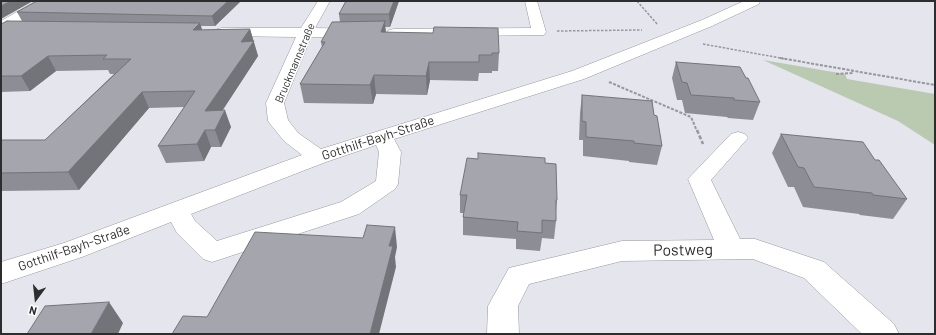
<!DOCTYPE html>
<meta charset="utf-8">
<style>
body{margin:0}
#map{position:relative;width:936px;height:335px;overflow:hidden;background:#e4e5ed;font-family:Barlow,sans-serif}
canvas{display:block}
.frame{position:absolute;inset:0;border:2px solid #2d2d30;pointer-events:none}
.north{position:absolute;left:16px;top:279px;width:40px;height:40px;-webkit-text-stroke:3px #fff;paint-order:stroke;rotate:195deg;font-size:11px;font-weight:700;line-height:16px;text-align:center;color:#2d2d30}
.north::after{content:'';display:block;margin:auto;width:14px;height:18px;background:#2d2d30;clip-path:polygon(50% 0,100% 100%,50% 72%,0 100%)}
</style>
<div id="map">
<canvas width="936" height="335"></canvas>
<div class="frame"></div>
<div class="north">N</div>
</div>
<script>
const c = document.querySelector('canvas').getContext('2d');
c.lineJoin = 'round';
function fill(path, color) {
  c.fillStyle = color;
  c.fill(path, 'evenodd');
}
function toPath(rows) {
  const path = new Path2D();
  for (const r of rows) {
    path.moveTo(r[0], r[1]);
    for (let i = 2; i < r.length; i += 2) path.lineTo(r[i], r[i + 1]);
  }
  return path;
}
function trace(path, color, width, dash) {
  c.strokeStyle = color;
  c.lineWidth = width;
  c.lineCap = dash ? 'butt' : 'round';
  c.setLineDash(dash || []);
  c.stroke(path);
}
function write(font, color, halo, rows, align = 'center') {
  c.font = font + ' Barlow,sans-serif';
  c.lineWidth = 3;
  c.setLineDash([]);
  c.textBaseline = 'middle';
  c.strokeStyle = halo;
  c.fillStyle = color;
  for (const [text, x, y, turn = 0] of rows) {
    c.save();
    c.translate(x, y);
    c.rotate((+turn || 0) * Math.PI / 180);
    c.textAlign = isNaN(turn) ? turn : align;
    if (halo) c.strokeText(text, 0, 0);
    c.fillText(text, 0, 0);
    c.restore();
  }
}
const green = toPath([
 [763,60,845,74,847,79,935,94,935,145,898,121]
]);
const pathFar2 = toPath([
 [637,1,658,25],
 [557,31,642,30],
 [703,44,786,59]
]);
const pathFar1 = toPath([
 [780,58,935,85],
 [836,74,853,73,852,70],
 [609,82,691,117,697,131]
]);
const path = toPath([
 [697,130,703,144]
]);
const minor = toPath([
 [36,1,51,1,50,4,6,30,1,31,1,21,36,1],
 [318,1,330,1,315,28,356,29,361,30,363,33,361,36,356,37,311,37,284,103,288,120,298,133,321,149,572,71,702,20,744,1,760,1,759,4,712,26,584,79,394,139,401,152,398,184,395,189,359,214,212,262,203,259,177,233,171,222,82,257,1,284,1,262,64,243,302,155,284,141,271,125,268,121,266,103,296,37,222,36,217,35,215,32,217,29,222,28,301,28,318,1],
 [376,145,379,152,376,181,341,202,217,241,195,221,191,214,326,162,376,145],
 [525,1,537,1,546,32,544,35,394,37,389,36,387,33,389,30,394,29,531,28,525,1],
 [738,132,745,134,748,138,711,180,740,239,755,239,824,262,894,324,899,334,862,334,804,278,753,259,622,261,529,284,518,306,519,334,487,334,488,306,509,268,622,241,714,240,688,179,731,134,738,132]
]);
const wall = toPath([
 [241,1,215,26,201,26,202,30,250,29,258,56,222,111,231,127,221,147,211,147,204,161,166,163,158,146,184,107,149,108,79,190,1,191,1,140,45,140,114,74,110,74,108,70,56,71,30,91,1,92,1,24,22,21,17,12],
 [346,1,399,1,390,27,385,27,386,32,499,53,498,71,492,71,492,73,479,73,478,81,430,80,427,95,376,94,373,104,304,103,300,84,322,47,321,42,340,22,339,14],
 [676,62,746,78,760,102,753,120,728,118,727,117,685,113,682,100,677,100,672,78],
 [582,95,654,115,662,146,657,165,629,162,629,161,583,156,583,140,579,140,580,113],
 [781,134,875,160,907,199,893,219,860,215,859,214,803,207,794,187,788,187,772,153],
 [478,159,545,163,557,200,556,211,556,221,554,239,542,238,540,251,516,249,516,239,463,235,463,217,464,213,460,213,460,195]
]);
const shadedWall = toPath([
 [11,1,33,1,1,19,1,6],
 [228,1,241,1,215,26,212,16],
 [394,1,399,1,390,27,389,14],
 [385,21,386,38,381,32],
 [200,23,204,37,193,30],
 [250,29,258,56,211,128,205,111,241,42],
 [48,56,56,71,30,91,21,76],
 [429,62,430,80,427,95,426,76],
 [374,75,376,94,373,104,370,85],
 [142,92,149,108,79,190,68,172],
 [225,110,231,127,221,147,215,130],
 [205,130,211,147,204,161,197,144],
 [395,227,397,247,395,257,396,267,379,334,370,334,389,246],
 [109,302,123,323,118,334,91,334]
]);
const building = toPath([
 [1,1,11,1,1,6,1,1],
 [37,1,228,1,212,16,17,12,37,1],
 [346,1,394,1,389,14,339,14,346,1],
 [7,21,200,23,193,30,250,29,241,42,254,41,205,111,225,110,215,130,205,130,197,144,158,146,195,91,142,92,68,172,1,173,1,140,45,140,131,59,103,59,107,55,48,56,21,76,1,76,1,24,7,21],
 [385,21,381,32,433,33,434,27,498,28,499,53,492,53,492,55,479,55,479,62,429,62,426,76,374,75,370,85,300,84,325,42,321,42,332,22,385,21],
 [676,62,740,67,746,78,748,78,760,102,734,100,734,98,691,95,687,83,682,82,676,62],
 [582,95,652,101,654,115,657,116,662,146,634,143,634,141,586,137,586,122,582,121,582,95],
 [781,134,863,142,875,160,879,160,907,199,873,195,872,193,814,187,804,168,798,167,781,134],
 [478,153,545,158,545,163,556,164,557,200,556,200,556,221,542,220,542,233,517,231,518,222,463,217,467,195,460,195,467,158,478,159,478,153],
 [367,225,395,227,389,246,393,246,370,334,172,334,183,316,207,317,255,232,363,238,367,225],
 [109,302,91,334,27,334,45,306,109,302]
]);
const farStreetnames = [
 ["Bruckmannstraße",295,63,-67]
];
const streetNames = [
 ["Gotthilf-Bayh-Straße",378,138,-18],
 ["Gotthilf-Bayh-Straße",74,248,-19]
];
const nearStreetnames = [
 ["Postweg",683,250,-1]
];
fill(green, '#bacab1');
trace(minor, '#97989f', 1);
trace(pathFar2, '#97979d', 1.5, [2.5, 1.5]);
trace(pathFar1, '#97979d', 2, [3, 1.5]);
trace(path, '#97979d', 2.5, [4, 2]);
fill(minor, '#fff');
fill(wall, '#8d8e95');
fill(shadedWall, '#737479');
fill(building, '#a4a5ad');
trace(building, '#737479', 1);
write('11px', '#2d2d30', '#fff', farStreetnames);
write('13px', '#2d2d30', '#fff', streetNames);
write('16px', '#2d2d30', '#fff', nearStreetnames);
</script>
